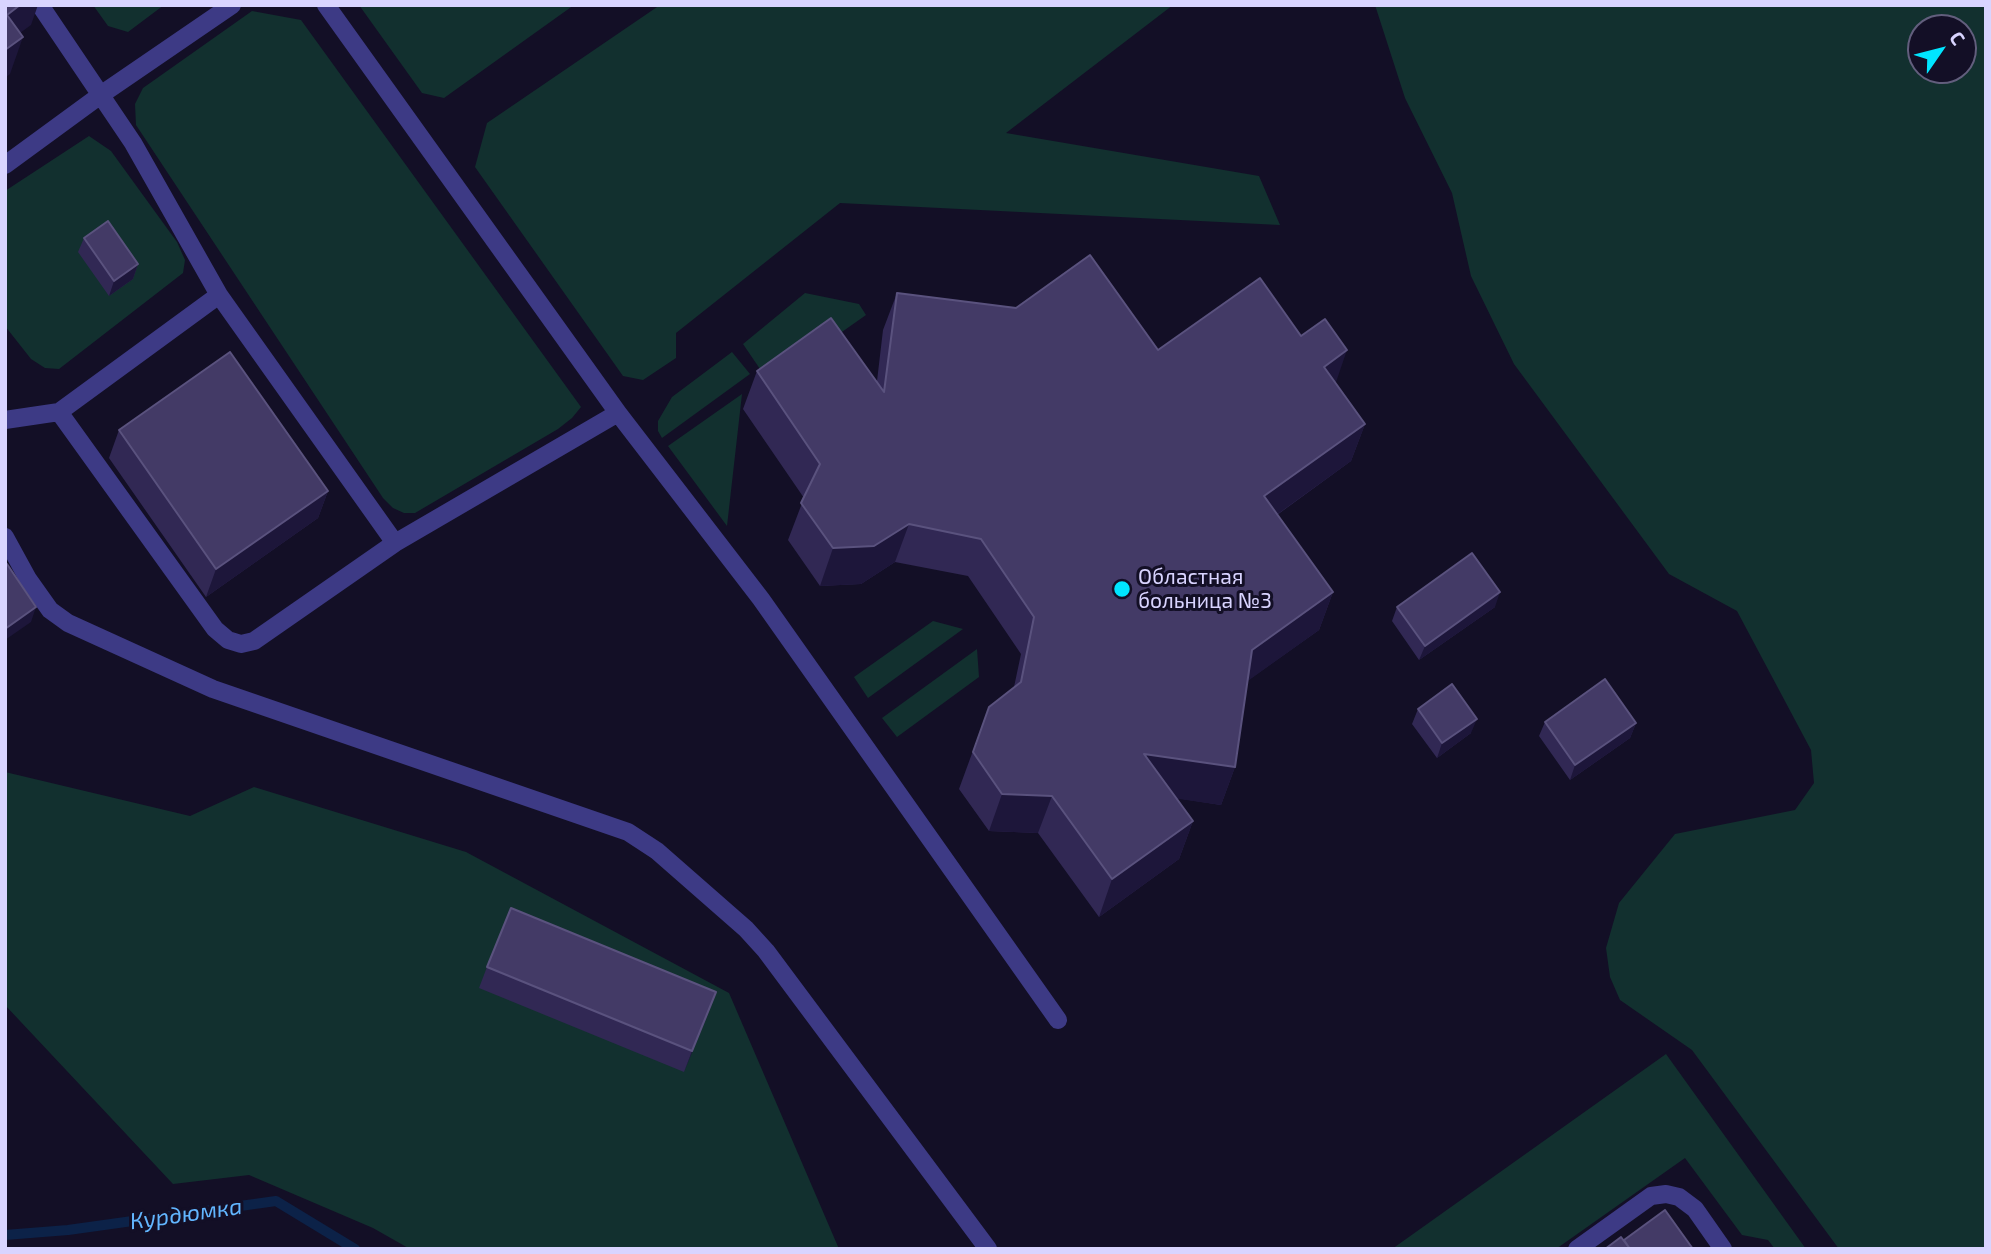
<!DOCTYPE html>
<meta charset="utf-8">
<style>
body{margin:0}
#map{position:relative;width:1991px;height:1254px;overflow:hidden;background:#130f26;font-family:"Exo 2",sans-serif}
canvas{display:block}
.frame{position:absolute;inset:0;border:7px solid #d9d4ff;pointer-events:none}
.north{position:absolute;left:1907px;top:14px;width:70px;height:70px;box-sizing:border-box;background:#130f26;border:2px solid #625e7d;border-radius:50%;rotate:55deg;font-size:19px;font-weight:700;line-height:28px;text-align:center;color:#d9d4ff}
.north::after{content:'';display:block;margin:auto;width:24px;height:32px;background:#00e5ff;clip-path:polygon(50% 0,100% 100%,50% 72%,0 100%)}
</style>
<div id="map">
<canvas width="1991" height="1254"></canvas>
<div class="frame"></div>
<div class="north">С</div>
</div>
<script>
const c = document.querySelector('canvas').getContext('2d');
c.lineJoin = 'round';
function fill(path, color) {
  c.fillStyle = color;
  c.fill(path, 'evenodd');
}
function toPath(rows) {
  const path = new Path2D();
  for (const r of rows) {
    path.moveTo(r[0], r[1]);
    for (let i = 2; i < r.length; i += 2) path.lineTo(r[i], r[i + 1]);
  }
  return path;
}
function trace(path, color, width, dash) {
  c.strokeStyle = color;
  c.lineWidth = width;
  c.lineCap = dash ? 'butt' : 'round';
  c.setLineDash(dash || []);
  c.stroke(path);
}
function write(font, color, halo, rows, align = 'center') {
  c.font = font + ' "Exo 2",sans-serif';
  c.lineWidth = 6;
  c.setLineDash([]);
  c.textBaseline = 'middle';
  c.strokeStyle = halo;
  c.fillStyle = color;
  for (const [text, x, y, turn = 0] of rows) {
    c.save();
    c.translate(x, y);
    c.rotate((+turn || 0) * Math.PI / 180);
    c.textAlign = isNaN(turn) ? turn : align;
    if (halo) c.strokeText(text, 0, 0);
    c.fillText(text, 0, 0);
    c.restore();
  }
}
const green = toPath([
 [93,5,164,5,128,32,108,26],
 [359,5,574,5,444,98,422,93],
 [660,5,1173,5,1006,133,1259,176,1280,225,840,203,676,333,676,358,643,380,623,376,475,167,487,123],
 [1375,5,1986,5,1986,1249,1839,1249,1692,1050,1620,1000,1610,977,1606,948,1619,903,1675,834,1795,810,1814,783,1811,750,1737,611,1669,574,1514,364,1471,276,1452,193,1405,98],
 [1921,28,1963,28,1963,70,1921,70],
 [252,11,301,20,581,407,572,418,558,429,415,513,404,513,393,508,383,498,136,125,135,104,143,88],
 [89,136,111,151,177,242,185,260,183,273,59,369,45,368,31,359,5,326,5,191],
 [805,293,859,304,866,315,805,358,794,345,760,369,743,344],
 [732,352,750,374,662,438,658,431,658,421,672,397],
 [742,394,727,526,668,446],
 [933,621,963,629,868,698,854,677],
 [977,649,979,677,897,737,882,718],
 [5,772,190,816,254,787,466,852,729,993,839,1249,410,1249,373,1228,249,1175,173,1184,5,1005],
 [1666,1054,1806,1249,1775,1249,1768,1240,1742,1235,1685,1158,1556,1249,1392,1249]
]);
const stream = toPath([
 [5,1235,68,1230,276,1201,355,1249]
]);
const minor = toPath([
 [40,5,133,143,219,295,395,543,618,413,761,599,1058,1020],
 [326,5,618,413],
 [5,165,102,94,232,5],
 [59,412,215,629,228,640,241,644,254,641,395,543],
 [5,420,59,412,219,295],
 [5,537,28,579,50,610,68,623,213,689,628,832,657,851,746,929,766,951,988,1249],
 [1577,1249,1651,1196,1666,1194,1679,1197,1695,1209,1723,1249]
]);
const wall = toPath([
 [84,238,138,264,133,279,109,296,78,252],
 [897,293,1158,350,1335,383,1365,424,1351,461,1277,515,1333,592,1319,630,1247,681,1235,767,1221,805,1176,798,1193,821,1179,859,1099,917,1038,833,989,831,959,789,989,707,1014,687,1021,654,968,576,895,562,861,584,820,586,788,540,804,498,743,409,757,371,877,381,883,330],
 [119,430,328,491,318,518,206,597,109,458],
 [1397,607,1495,607,1419,660,1392,621],
 [1418,709,1471,733,1437,758,1412,724],
 [1545,722,1636,723,1630,738,1570,780,1539,736],
 [487,967,716,992,684,1072,479,988]
]);
const shadedWall = toPath([
 [20,5,38,5,31,25,5,44,7,15],
 [23,37,10,74,5,78,5,50],
 [138,264,133,279,109,296,114,281],
 [1347,350,1334,388,1324,367],
 [1365,424,1351,461,1250,534,1264,496],
 [328,491,318,518,206,597,216,569],
 [909,524,895,562,861,584,820,586,833,548],
 [1333,592,1319,630,1238,688,1252,650],
 [1500,592,1495,607,1419,660,1425,646],
 [36,607,31,622,5,640,5,629],
 [1477,719,1471,733,1437,758,1442,743],
 [1636,723,1630,738,1570,780,1575,765],
 [1144,754,1235,767,1221,805,1131,792],
 [1002,794,1052,796,1038,833,989,831],
 [1193,821,1179,859,1099,917,1112,879],
 [716,992,708,1014,684,1072,692,1051]
]);
const building = toPath([
 [5,5,20,5,7,15,23,37,5,50,5,5],
 [108,221,138,264,114,281,84,238,108,221],
 [1090,255,1158,350,1260,278,1301,336,1325,319,1347,350,1324,367,1365,424,1264,496,1333,592,1252,650,1235,767,1144,754,1193,821,1112,879,1052,796,1002,794,973,752,989,707,1021,682,1034,617,981,539,909,524,874,546,833,548,801,503,820,464,757,371,831,318,884,392,897,293,1016,308,1090,255],
 [230,352,328,491,216,569,119,430,230,352],
 [1472,553,1500,592,1425,646,1397,607,1472,553],
 [7,564,36,607,5,629,5,565,7,564],
 [1605,679,1636,723,1575,765,1545,722,1605,679],
 [1452,684,1477,719,1442,743,1418,709,1452,684],
 [511,908,716,992,692,1051,487,967,511,908],
 [1665,1210,1693,1249,1630,1249,1624,1240,1665,1210],
 [1621,1237,1630,1249,1605,1249,1621,1237]
]);
const markers = [
 [1122,589,9,"#00e5ff"]
];
const poiNames = [
 ["Областная",1138,577],
 ["больница №3",1138,601]
];
const waterNames = [
 ["Курдюмка",186,1214,-8]
];
fill(green, '#12302f');
trace(stream, '#0c2248', 10);
trace(minor, '#3d3a85', 18);
fill(wall, '#312854');
fill(shadedWall, '#1d163a');
fill(building, '#433a66');
trace(building, '#5a527e', 2);
for (const [x, y, r, color] of markers) {
  const dot = new Path2D();
  dot.arc(x, y, r, 0, 2 * Math.PI);
  c.fillStyle = color;
  c.fill(dot);
  trace(dot, '#130f26', 2.5);
}
write('21px', '#d9d4ff', '#130f26', poiNames, 'left');
write('italic 23px', '#62b6ff', '#130f26', waterNames);
</script>
